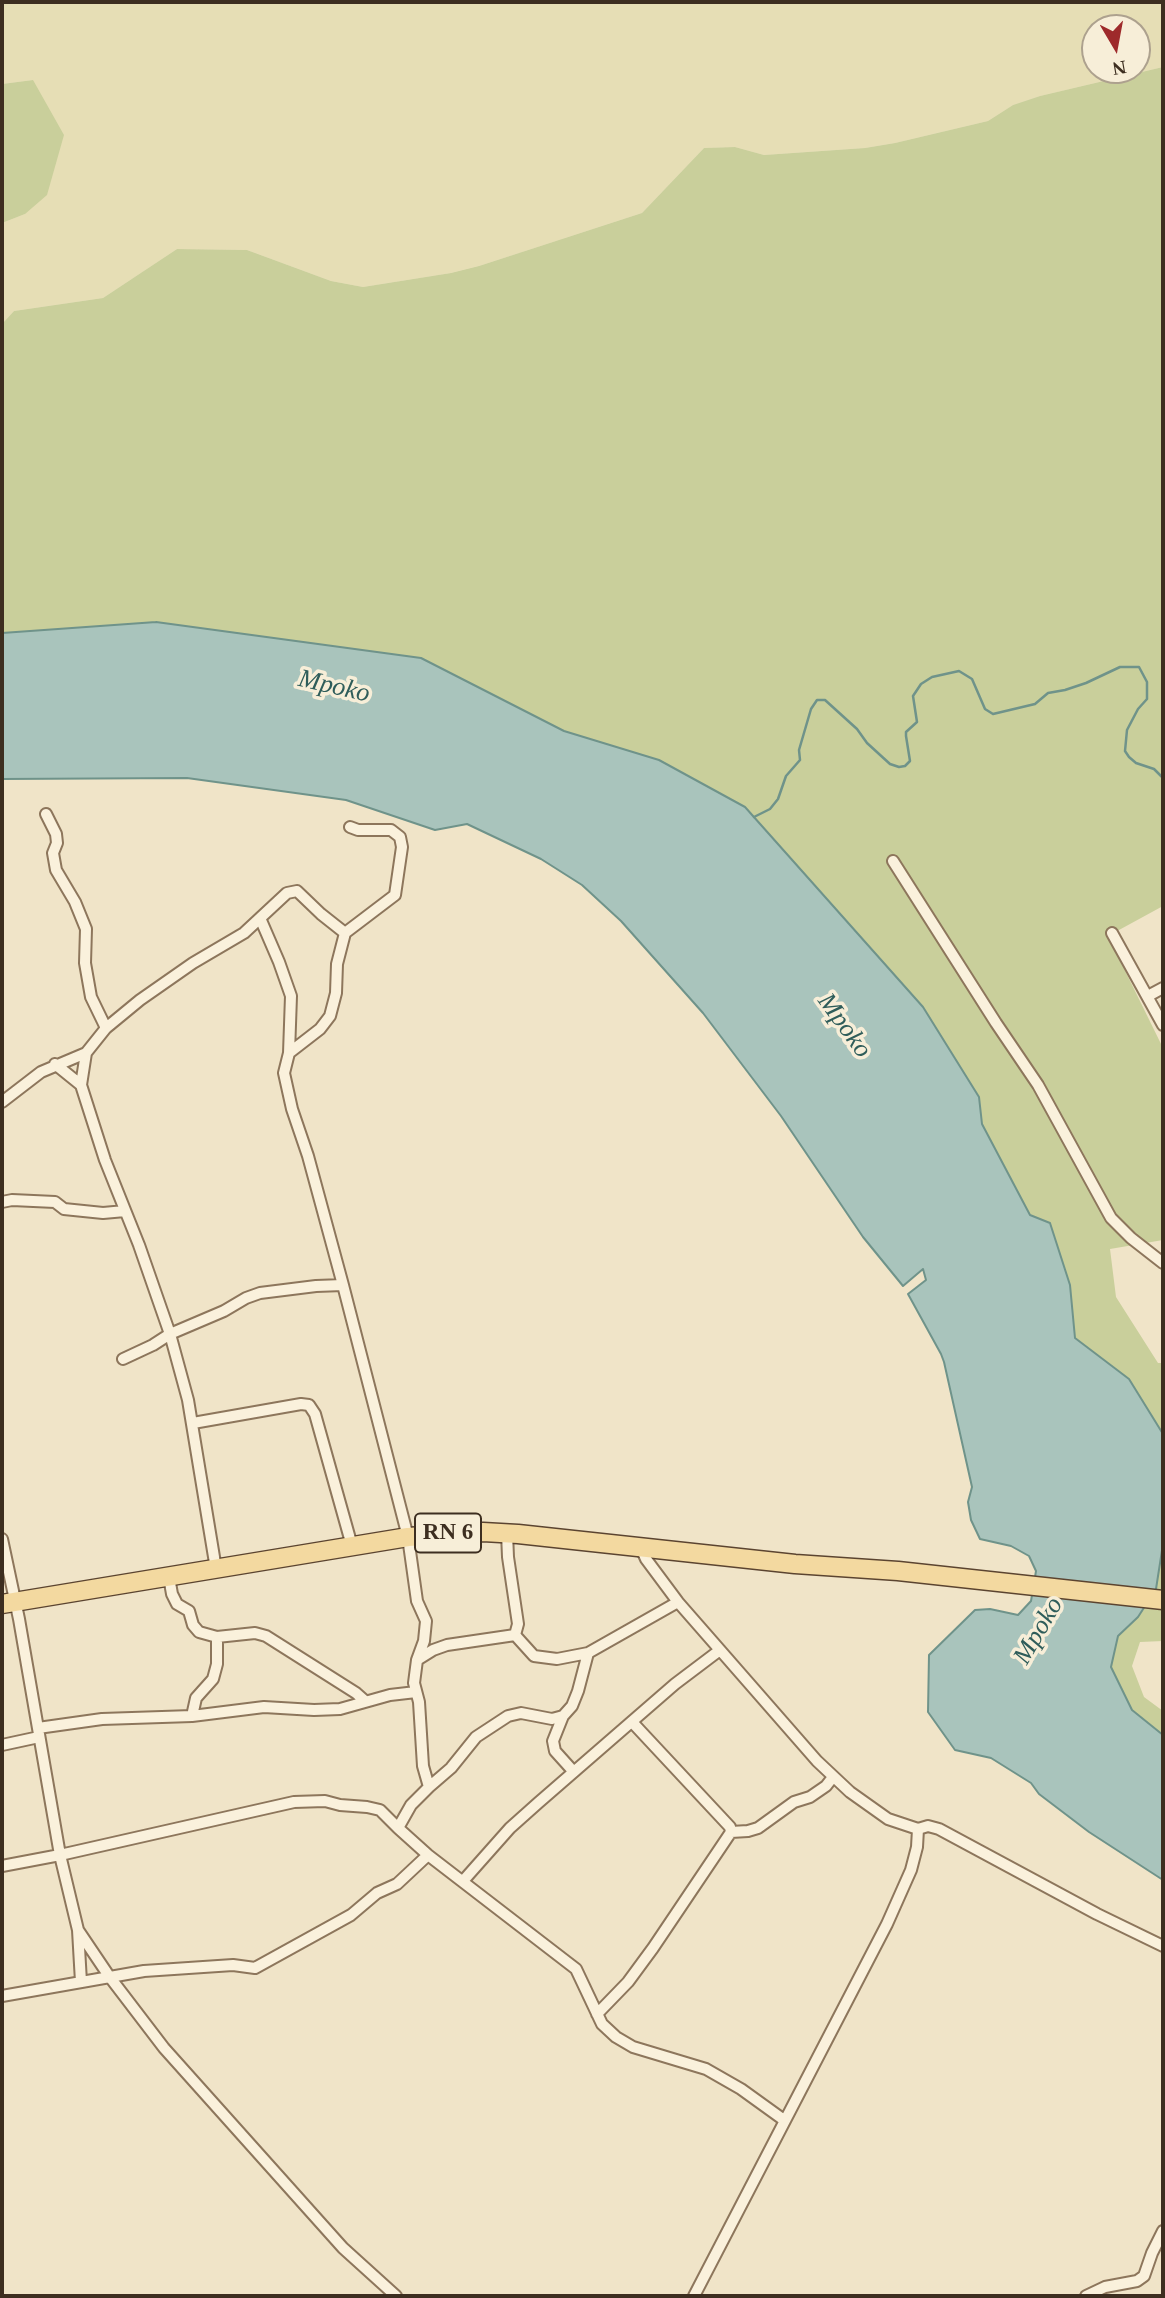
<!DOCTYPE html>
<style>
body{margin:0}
#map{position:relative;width:1165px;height:2298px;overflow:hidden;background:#f0e4c8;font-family:"Times New Roman",serif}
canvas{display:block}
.frame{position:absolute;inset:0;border:4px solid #3d2e20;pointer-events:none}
.north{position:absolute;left:1081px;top:14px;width:70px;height:70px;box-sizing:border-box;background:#f7eed8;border:2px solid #ada18e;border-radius:50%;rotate:170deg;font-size:19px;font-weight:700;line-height:28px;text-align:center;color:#3d2e20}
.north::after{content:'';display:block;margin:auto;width:24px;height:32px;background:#9e2a2b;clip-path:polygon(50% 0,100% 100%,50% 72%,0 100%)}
</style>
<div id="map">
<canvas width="1165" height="2298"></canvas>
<div class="frame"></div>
<div class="north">N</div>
</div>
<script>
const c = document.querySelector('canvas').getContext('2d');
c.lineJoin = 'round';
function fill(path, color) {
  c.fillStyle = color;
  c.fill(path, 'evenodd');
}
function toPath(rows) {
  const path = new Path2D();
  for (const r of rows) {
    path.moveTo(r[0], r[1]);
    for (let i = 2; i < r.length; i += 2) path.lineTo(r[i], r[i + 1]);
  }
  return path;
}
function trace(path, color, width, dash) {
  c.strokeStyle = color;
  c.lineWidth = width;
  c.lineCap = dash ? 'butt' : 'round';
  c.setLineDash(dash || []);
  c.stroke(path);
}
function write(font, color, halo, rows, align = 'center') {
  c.font = font + ' "Times New Roman",serif';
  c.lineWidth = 7;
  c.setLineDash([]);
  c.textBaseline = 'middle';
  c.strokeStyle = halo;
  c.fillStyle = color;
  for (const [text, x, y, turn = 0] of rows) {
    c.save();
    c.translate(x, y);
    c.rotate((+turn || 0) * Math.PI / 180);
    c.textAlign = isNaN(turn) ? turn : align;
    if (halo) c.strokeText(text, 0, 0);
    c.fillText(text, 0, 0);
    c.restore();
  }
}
const farmland = toPath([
 [2,2,1163,2,1163,67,1040,96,1013,105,988,121,895,143,865,148,764,155,735,147,704,148,642,213,479,266,451,273,363,287,331,281,247,250,177,249,103,298,14,311,2,324,2,223,25,214,33,80,2,84],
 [1095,28,1137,28,1137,70,1095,70]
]);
const green = toPath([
 [1163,67,1163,906,1108,936,1163,1048,1163,1240,1110,1249,1116,1297,1158,1363,1163,1363,1163,1434,1129,1379,1075,1338,1070,1285,1050,1223,1030,1215,982,1124,979,1097,923,1007,745,807,659,760,564,731,421,658,156,622,2,633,2,324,14,311,103,298,177,249,247,250,331,281,363,287,451,273,479,266,642,213,704,148,735,147,764,155,865,148,895,143,988,121,1013,105,1040,96],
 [33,80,64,135,47,195,25,214,2,223,2,84],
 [1163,1544,1163,1641,1140,1642,1132,1666,1144,1697,1163,1711,1163,1735,1132,1710,1111,1667,1118,1636,1138,1617,1156,1589]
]);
const water = toPath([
 [156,622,421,658,564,731,659,760,745,807,923,1007,979,1097,982,1124,1030,1215,1050,1223,1070,1285,1075,1338,1129,1379,1163,1434,1163,1544,1156,1589,1138,1617,1118,1636,1111,1667,1132,1710,1163,1735,1163,1880,1089,1832,1039,1794,1031,1783,991,1758,955,1750,928,1712,929,1655,975,1610,990,1609,1018,1615,1031,1601,1036,1571,1029,1556,1011,1546,980,1539,971,1520,968,1502,972,1487,944,1362,941,1354,908,1294,926,1280,923,1269,903,1286,863,1237,781,1116,703,1013,621,921,582,885,541,859,467,824,435,830,346,800,187,778,2,779,2,633,156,622]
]);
const stream = toPath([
 [754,817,770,809,778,799,786,776,800,760,799,750,811,709,817,700,825,700,857,729,867,743,890,764,899,767,905,766,910,761,906,736,906,732,917,722,913,696,921,684,932,677,959,671,972,679,985,709,993,714,1035,704,1048,693,1065,690,1086,683,1120,667,1139,667,1147,682,1147,699,1138,709,1127,730,1125,751,1129,757,1136,763,1154,769,1163,778]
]);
const minor = toPath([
 [46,814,56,834,57,843,53,853,56,870,75,902,86,929,85,963,91,997,106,1028],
 [350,827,358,830,391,830,400,837,402,847,395,895,345,933,337,964,336,993,330,1016,320,1029,289,1053,284,1073,292,1109,308,1156,343,1285,408,1537,417,1601,426,1621,424,1641,417,1660,414,1683,419,1702,423,1766,429,1787,411,1805,398,1828,428,1855,576,1969,602,2024,616,2037,633,2047,706,2069,741,2089,784,2120],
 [893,861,996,1023,1038,1085,1111,1218,1131,1238,1163,1263],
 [260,918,279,962,291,996,289,1053],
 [1112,933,1163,1025],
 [1148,996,1163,988],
 [55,1064,81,1085,105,1160,139,1245,170,1334,188,1400,216,1569],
 [81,1085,86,1053],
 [2,1102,41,1072,86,1053,106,1028,140,1000,193,963,244,933,287,893,297,891,321,914,345,933],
 [2,1202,12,1200,55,1202,64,1209,103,1213,125,1211],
 [123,1359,153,1345,170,1334,224,1311,246,1298,260,1293,316,1286,343,1285],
 [193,1423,301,1404,309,1405,315,1414,352,1546],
 [507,1533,508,1557,518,1624,515,1635],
 [2,1539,19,1619,60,1855,78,1930,81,1982],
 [641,1548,646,1559,678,1602,720,1650,817,1761,850,1792,888,1819,918,1829,928,1826,939,1829,1097,1914,1163,1946],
 [169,1577,172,1594,177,1604,189,1611,193,1625,199,1632,217,1637,255,1633,266,1636,356,1693,365,1701],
 [417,1660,433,1650,447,1645,515,1635,534,1656,557,1659,588,1653],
 [192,1716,196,1698,213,1679,217,1664,217,1637],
 [563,1716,553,1741,555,1751,573,1771],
 [38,1728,102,1719,192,1716,264,1707,314,1710,340,1709,390,1695,416,1692],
 [2,1745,39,1737],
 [429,1787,451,1768,476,1737,508,1716,521,1713,552,1719,563,1716,572,1706,578,1691,588,1653,678,1602],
 [731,1832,748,1831,758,1828,794,1802,810,1797,826,1786,833,1777],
 [2,1866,60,1855,294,1802,325,1801,340,1805,367,1807,380,1810,398,1828],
 [463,1881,510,1828,538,1803,675,1684,720,1650],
 [78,1930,109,1976,164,2048,343,2248,396,2296],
 [2,1996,144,1971,233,1965,255,1968,351,1915,377,1893,397,1884,428,1855],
 [597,2014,628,1982,653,1948,731,1832,730,1827,632,1722],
 [694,2296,887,1924,911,1870,917,1847,918,1829],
 [1086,2296,1105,2287,1137,2281,1144,2276,1152,2253,1163,2231]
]);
const primary = toPath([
 [2,1604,408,1537,483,1532,518,1534,795,1564,898,1571,1163,1600]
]);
const shields = [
 [448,1533,66]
];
const shieldNames = [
 ["RN 6",448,1533]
];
const waterNames = [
 ["Mpoko",334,687,13],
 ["Mpoko",844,1026,54],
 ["Mpoko",1039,1631,-60]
];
fill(farmland, '#e6deb5');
fill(green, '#c9cf9b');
fill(water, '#a9c4bc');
trace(water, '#6f938a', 2);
trace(stream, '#6f938a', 2.5);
trace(minor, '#8d765c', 14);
trace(primary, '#5b4430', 21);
trace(minor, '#faf1dc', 10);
trace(primary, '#f3d9a0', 18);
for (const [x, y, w] of shields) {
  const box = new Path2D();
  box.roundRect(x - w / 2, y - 19.5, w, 39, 5);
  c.fillStyle = '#f7eed8';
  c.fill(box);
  trace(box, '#3d2e20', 2);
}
write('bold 23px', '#3d2e20', null, shieldNames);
write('italic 26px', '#2f5d5a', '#f7eed8', waterNames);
</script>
